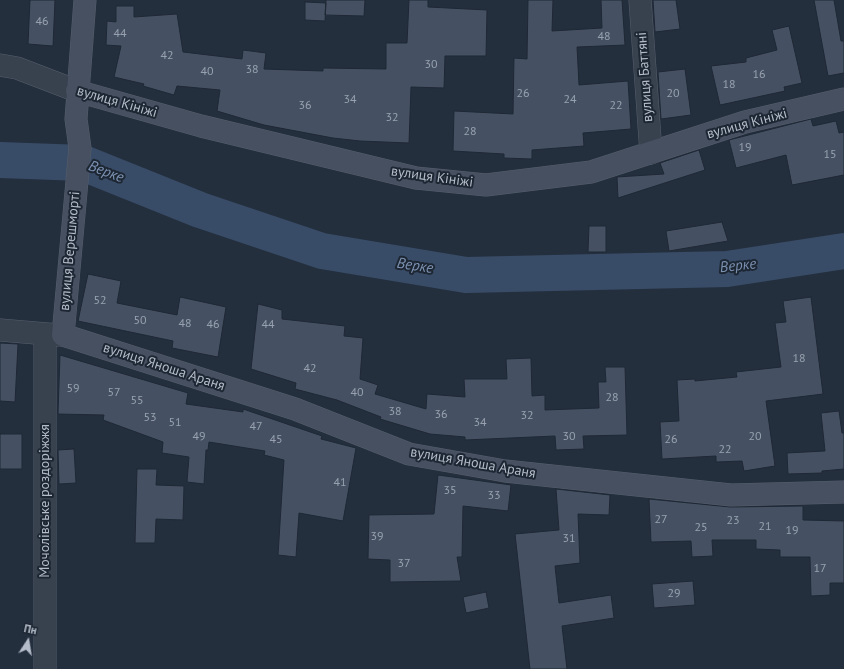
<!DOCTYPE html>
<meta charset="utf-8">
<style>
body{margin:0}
#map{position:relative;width:844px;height:669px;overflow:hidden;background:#242f3e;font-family:"PT Sans",sans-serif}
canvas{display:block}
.north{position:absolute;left:8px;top:621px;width:40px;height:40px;-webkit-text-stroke:3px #1d2633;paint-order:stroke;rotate:12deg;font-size:11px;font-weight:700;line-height:16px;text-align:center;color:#b4bcc9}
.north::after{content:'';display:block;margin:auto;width:14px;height:18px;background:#b4bcc9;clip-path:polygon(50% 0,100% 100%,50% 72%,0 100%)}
</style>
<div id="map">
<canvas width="844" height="669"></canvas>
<div class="north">Пн</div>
</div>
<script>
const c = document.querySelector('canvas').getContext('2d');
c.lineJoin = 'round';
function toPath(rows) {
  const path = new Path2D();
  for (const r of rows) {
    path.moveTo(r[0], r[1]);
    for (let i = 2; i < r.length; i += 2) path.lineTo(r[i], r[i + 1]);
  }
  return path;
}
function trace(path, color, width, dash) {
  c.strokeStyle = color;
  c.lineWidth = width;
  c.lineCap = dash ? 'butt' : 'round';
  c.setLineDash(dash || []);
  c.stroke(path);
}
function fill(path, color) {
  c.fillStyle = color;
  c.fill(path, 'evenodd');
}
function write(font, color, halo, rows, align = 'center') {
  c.font = font + ' "PT Sans",sans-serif';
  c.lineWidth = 4;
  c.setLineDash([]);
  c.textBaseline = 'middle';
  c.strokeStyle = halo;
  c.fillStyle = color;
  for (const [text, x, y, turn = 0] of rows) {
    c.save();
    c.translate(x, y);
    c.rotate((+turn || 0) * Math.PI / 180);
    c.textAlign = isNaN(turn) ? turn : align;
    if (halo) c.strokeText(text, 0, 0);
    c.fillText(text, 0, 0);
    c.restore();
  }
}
const river = toPath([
 [0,160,83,163,200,210,322,251,466,275,727,269,844,251]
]);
const building = toPath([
 [30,0,55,0,53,46,28,44,30,0],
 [326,0,365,0,364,16,325,15,326,0],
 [409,0,428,0,428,7,487,10,486,56,445,56,444,88,411,87,409,143,360,141,333,138,264,125,217,111,220,90,177,86,174,95,143,86,144,84,114,77,121,46,106,45,107,21,116,22,116,6,134,6,134,17,177,14,183,52,242,59,243,50,266,53,264,69,323,71,323,68,386,69,386,43,407,43,409,0],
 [528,0,553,0,552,31,602,28,601,0,622,0,625,45,577,47,579,85,628,81,631,129,583,133,584,146,532,150,532,159,504,158,504,154,453,151,454,111,513,114,514,58,527,59,528,0],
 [653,0,676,0,680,29,655,32,653,0],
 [814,0,834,0,841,41,844,41,844,73,828,76,814,0],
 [305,2,326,3,325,21,305,20,305,2],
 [789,26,802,83,784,87,785,91,720,105,711,66,746,62,746,58,777,50,772,30,789,26],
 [685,69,691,115,661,119,658,72,685,69],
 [811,119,813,126,836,121,839,133,844,132,844,175,792,185,786,155,736,168,729,140,811,119],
 [699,150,705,170,618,198,617,177,664,174,660,163,699,150],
 [722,222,728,241,669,251,666,231,722,222],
 [589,226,606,226,606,252,588,252,589,226],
 [88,274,121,281,117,303,177,315,180,297,226,307,218,357,172,348,173,341,78,321,88,274],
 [811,297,823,394,766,401,775,466,744,471,742,461,716,462,716,456,662,459,660,422,679,421,677,380,695,379,695,381,737,377,736,372,781,367,775,323,786,322,783,301,811,297],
 [258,304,282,310,282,319,345,326,344,336,363,338,360,379,378,385,375,394,426,409,427,394,465,397,464,379,507,379,506,359,531,358,532,396,545,395,545,410,599,408,598,382,606,382,605,367,625,367,627,435,583,436,584,449,556,450,555,436,465,440,465,437,430,434,380,419,381,417,337,400,295,389,296,383,251,369,258,304],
 [0,343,18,344,15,402,0,401,0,343],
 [60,355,188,393,186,404,243,412,243,409,322,436,321,439,356,448,343,521,299,513,296,557,278,555,284,460,264,455,265,451,209,442,208,450,206,450,204,484,187,482,189,457,162,453,163,442,103,420,104,415,58,414,60,355],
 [839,411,842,433,844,433,844,469,822,471,822,473,788,474,787,453,825,451,821,413,839,411],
 [0,434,22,434,22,469,0,469,0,434],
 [74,449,76,483,59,484,58,450,74,449],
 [137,469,157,469,156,485,184,486,183,520,156,519,155,543,135,543,137,469],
 [438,475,511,485,508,511,463,506,462,557,457,557,461,581,390,582,390,560,368,559,369,515,434,514,438,475],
 [556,489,610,495,609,515,578,514,580,563,555,566,559,603,611,595,614,618,562,626,567,669,530,669,515,534,559,530,556,489],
 [649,499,730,507,803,506,803,520,844,521,844,583,830,583,830,595,811,596,810,557,780,557,780,550,756,549,756,540,712,540,713,556,692,557,691,541,651,542,649,499],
 [693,581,695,605,654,608,652,584,693,581],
 [486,592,489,608,466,613,463,597,486,592]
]);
const street = toPath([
 [640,0,651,153],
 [0,65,17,68,77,91],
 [0,330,59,335],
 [45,669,45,334]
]);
const secondary = toPath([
 [85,0,76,119,80,148,63,335,295,409,409,454,505,471,731,495,844,492],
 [77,91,201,126,416,178,486,185,591,172,745,122,844,99]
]);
const numberNames = [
 ["46",42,22],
 ["44",120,34],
 ["48",604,37],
 ["42",167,56],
 ["30",431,65],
 ["38",252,70],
 ["40",207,72],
 ["16",759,75],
 ["18",729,85],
 ["26",523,94],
 ["20",673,94],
 ["34",350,100],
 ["24",570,100],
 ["36",305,106],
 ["22",616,106],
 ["32",392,118],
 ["28",470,132],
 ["19",745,148],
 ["15",830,155],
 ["52",100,301],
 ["50",140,321],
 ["48",185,324],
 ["46",213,325],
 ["44",268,325],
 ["18",799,359],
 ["42",310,369],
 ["59",73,389],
 ["57",114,393],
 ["40",357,393],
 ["28",612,398],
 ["55",137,401],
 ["38",395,412],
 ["36",441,415],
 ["32",527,416],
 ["53",150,418],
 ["51",175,423],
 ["34",480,423],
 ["47",256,427],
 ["49",199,437],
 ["30",569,437],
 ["20",755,437],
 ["45",276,440],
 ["26",671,440],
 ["22",725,450],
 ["41",340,483],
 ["35",450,491],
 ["33",494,496],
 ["27",661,520],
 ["23",733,521],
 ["21",765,527],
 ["25",701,528],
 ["19",792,531],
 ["39",377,537],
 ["31",569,539],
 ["37",404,564],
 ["17",820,569],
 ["29",674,594]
];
const streetNames = [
 ["вулиця Баттяні",645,77,-94],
 ["вулиця Кініжі",117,102,16],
 ["вулиця Кініжі",747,124,-15],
 ["вулиця Кініжі",432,177,8],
 ["вулиця Верешморті",70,251,-85],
 ["вулиця Яноша Араня",164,367,18],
 ["вулиця Яноша Араня",473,463,10],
 ["Мочолівське роздоріжжя",45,501,-90]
];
const waterNames = [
 ["Верке",106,172,21],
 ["Верке",415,266,9],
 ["Верке",738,266,-6]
];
trace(river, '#394c67', 36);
fill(building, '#455162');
trace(building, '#1f2835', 1);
trace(street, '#565f6c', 23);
trace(secondary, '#565f6c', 23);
trace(street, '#38414e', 22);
trace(secondary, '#465061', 22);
write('12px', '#98a1af', null, numberNames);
write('14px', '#b4bcc9', '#1d2633', streetNames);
write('italic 15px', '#7c92b1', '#1d2633', waterNames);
</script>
